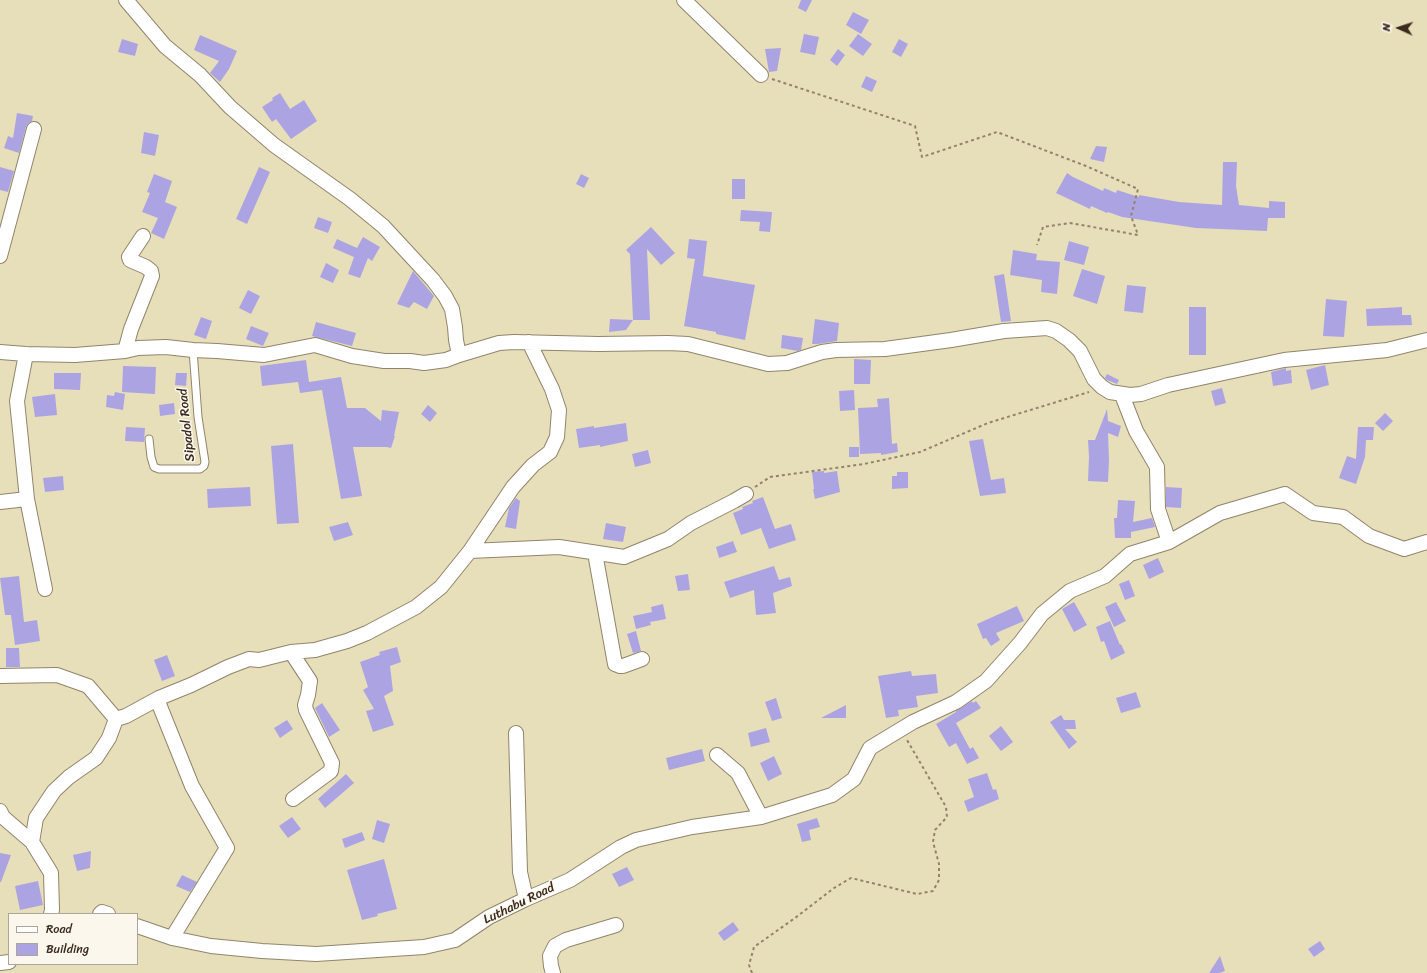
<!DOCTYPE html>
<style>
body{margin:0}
#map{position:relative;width:1427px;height:973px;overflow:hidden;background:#e7dfba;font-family:Sriracha,sans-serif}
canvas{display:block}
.legend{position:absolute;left:8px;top:913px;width:130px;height:52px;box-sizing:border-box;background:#fbf7ec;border:1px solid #aea59a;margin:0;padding:5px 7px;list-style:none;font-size:12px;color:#3b2a1e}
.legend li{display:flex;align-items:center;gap:8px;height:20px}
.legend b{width:20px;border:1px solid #aea59a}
.north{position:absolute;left:1379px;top:8px;width:40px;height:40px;-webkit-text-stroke:3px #fbf7ec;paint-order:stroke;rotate:273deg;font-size:11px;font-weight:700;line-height:16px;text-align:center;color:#3b2a1e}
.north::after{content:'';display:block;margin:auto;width:14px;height:18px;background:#3b2a1e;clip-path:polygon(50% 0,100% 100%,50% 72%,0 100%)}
</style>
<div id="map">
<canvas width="1427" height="973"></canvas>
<ul class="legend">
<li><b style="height:5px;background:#fff"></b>Road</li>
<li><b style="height:11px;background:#aca4e2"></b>Building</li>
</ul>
<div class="north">N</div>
</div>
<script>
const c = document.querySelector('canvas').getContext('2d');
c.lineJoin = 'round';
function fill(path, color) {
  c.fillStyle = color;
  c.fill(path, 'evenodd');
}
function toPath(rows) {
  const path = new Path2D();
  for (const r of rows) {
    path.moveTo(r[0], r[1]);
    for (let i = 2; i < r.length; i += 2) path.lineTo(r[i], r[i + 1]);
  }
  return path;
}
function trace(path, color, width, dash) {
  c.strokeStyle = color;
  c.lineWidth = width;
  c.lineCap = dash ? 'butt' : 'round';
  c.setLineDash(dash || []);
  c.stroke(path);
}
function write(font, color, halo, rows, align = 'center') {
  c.font = font + ' Sriracha,sans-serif';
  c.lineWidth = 3;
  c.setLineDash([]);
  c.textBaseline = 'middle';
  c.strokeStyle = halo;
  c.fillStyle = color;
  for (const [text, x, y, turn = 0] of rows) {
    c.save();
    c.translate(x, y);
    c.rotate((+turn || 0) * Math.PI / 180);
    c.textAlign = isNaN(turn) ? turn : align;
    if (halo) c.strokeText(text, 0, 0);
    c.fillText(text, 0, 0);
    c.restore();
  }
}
const building = toPath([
 [801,0,812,0,806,12,798,8],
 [853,12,869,20,861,34,846,25],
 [804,34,819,37,815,55,800,52],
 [858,34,872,44,863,56,849,46],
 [200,35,237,51,229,69,220,82,210,73,219,61,194,50],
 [122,39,138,44,135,56,118,52],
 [899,39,908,44,901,57,892,52],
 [781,48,777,71,769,72,765,49],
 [838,49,845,55,837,66,830,60],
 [866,76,877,81,872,92,861,87],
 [280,93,290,109,304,100,317,121,291,139,276,119,272,122,262,107,273,100,272,98],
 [17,113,33,116,32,121,28,123,26,127,19,153,4,148,8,136,13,138],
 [144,132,159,135,155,156,141,153],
 [1096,146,1107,147,1104,162,1090,159],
 [1223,162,1237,162,1236,186,1239,205,1269,208,1269,201,1285,202,1285,218,1268,218,1267,231,1196,228,1122,217,1108,212,1107,213,1091,206,1090,209,1056,193,1067,173,1073,177,1103,191,1104,188,1116,193,1117,190,1139,197,1139,195,1179,202,1222,205],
 [0,167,14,171,8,192,0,190],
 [259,167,270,172,247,224,236,219],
 [154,174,172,181,165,202,177,207,164,239,151,233,158,218,142,212,150,193,147,192],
 [581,174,589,178,584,188,576,184],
 [732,179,745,179,745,199,732,199],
 [741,210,772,212,770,232,759,231,760,222,740,221],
 [318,217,332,222,328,233,314,228],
 [651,227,675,253,661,265,647,249,650,320,633,320,630,254,626,250],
 [363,237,380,247,372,261,368,258,360,278,348,274,354,257,333,248,337,239,357,248],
 [689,239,707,241,703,276,755,285,745,340,716,334,716,332,684,326,695,259,687,258],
 [1069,241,1089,247,1084,265,1064,260],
 [1013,250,1037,254,1036,260,1060,262,1057,294,1041,292,1042,280,1010,275],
 [326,263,339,270,333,283,320,277],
 [1082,269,1105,276,1097,304,1073,296],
 [413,271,434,296,427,309,414,302,409,308,397,304],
 [1004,274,1011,321,1001,322,994,276],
 [1127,285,1146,287,1143,313,1124,311],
 [248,290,260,296,251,314,239,308],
 [1326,299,1347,301,1344,337,1323,336],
 [1189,307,1206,307,1206,355,1189,355],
 [1402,307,1402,315,1411,315,1412,325,1367,326,1366,309],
 [201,317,212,321,206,339,194,335],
 [610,319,633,320,626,330,609,332],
 [815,319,839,323,837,341,818,344,812,344],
 [316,322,356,333,352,346,312,336],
 [251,326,269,333,263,346,246,339],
 [782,335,803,338,801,350,798,351,781,348],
 [854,359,871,360,870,384,854,384],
 [306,360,309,382,341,377,347,408,365,408,381,421,382,410,399,412,394,436,395,436,391,448,387,447,353,447,362,496,341,499,322,390,300,393,298,382,262,386,260,366],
 [1325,365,1329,385,1311,390,1306,370],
 [123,366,156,367,155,394,122,392],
 [1286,368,1286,371,1291,370,1292,383,1273,386,1271,372],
 [54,373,81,373,80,390,54,389],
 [176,373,187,373,186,386,175,385],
 [1107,374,1119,380,1117,384,1107,380,1105,378],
 [1222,388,1226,403,1215,406,1211,391],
 [854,390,855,410,840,411,839,391],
 [115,392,125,394,123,410,106,407,107,395,114,396],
 [55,394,57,415,35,417,32,397],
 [889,398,892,444,897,443,898,452,881,455,881,453,860,454,858,408,878,407,877,399],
 [174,403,175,414,160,416,159,405],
 [428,405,437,413,430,422,421,414],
 [1107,409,1108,421,1121,426,1118,437,1108,433,1109,460,1108,482,1088,481,1089,457,1088,440,1095,440],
 [1385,413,1393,421,1383,431,1375,423],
 [626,423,628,441,600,447,600,445,579,448,576,429,594,426,594,428],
 [126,427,145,428,144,442,125,441],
 [1358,427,1374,427,1373,440,1366,440,1365,457,1356,484,1339,478,1347,456,1356,459],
 [983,439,991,480,1004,478,1006,493,980,496,969,441],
 [293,444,299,523,277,524,271,446],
 [849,447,859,447,859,457,849,457],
 [648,450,651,463,635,467,632,454],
 [824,471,824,473,837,471,840,492,815,499,813,489,814,489,812,472],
 [897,472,908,472,908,488,892,489,892,476,897,476],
 [63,476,64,490,45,492,43,478],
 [250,487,251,506,208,508,207,489],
 [1166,487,1182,488,1181,508,1166,507],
 [763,497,775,529,791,524,796,540,769,549,761,528,741,535,733,513,743,509,742,507,753,503,752,501],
 [516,498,520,501,516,529,505,527,509,508],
 [1118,500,1135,501,1133,522,1152,518,1155,527,1131,532,1131,538,1115,538,1114,518,1117,518],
 [348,522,353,535,334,541,329,527],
 [606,523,626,527,623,542,603,539],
 [733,541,737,552,719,558,716,547],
 [1158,558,1164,572,1149,579,1143,565],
 [774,566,779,580,790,577,792,586,773,593,776,613,756,615,754,590,730,598,724,582],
 [688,574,690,590,678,591,675,576],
 [19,576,24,622,37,620,40,641,15,645,11,615,5,615,0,578],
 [1129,580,1135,596,1125,600,1119,584],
 [1074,602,1087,625,1074,632,1062,609],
 [1116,602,1126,621,1114,627,1105,607],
 [663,604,666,619,650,622,651,625,636,629,633,616,652,612,651,607],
 [1017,606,1024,621,996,633,1000,640,991,646,986,638,983,639,977,624],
 [1110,621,1120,645,1121,644,1125,653,1111,660,1104,641,1101,642,1096,627],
 [636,631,641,651,633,653,627,634],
 [397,647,401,662,390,666,393,691,384,696,394,725,373,732,366,711,374,709,363,690,368,687,360,662,380,655,379,652],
 [6,648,19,648,20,667,6,667],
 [167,655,175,676,162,681,154,660],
 [911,671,912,676,936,674,938,693,916,696,918,707,898,710,899,716,886,718,878,676],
 [1136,692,1141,707,1121,713,1116,698],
 [776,698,782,718,772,721,765,702],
 [972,701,973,703,976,701,981,708,956,723,970,749,973,747,979,758,967,764,956,743,949,747,936,724,956,712,956,711],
 [322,703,340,730,329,737,315,708],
 [846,705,846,718,821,718],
 [1061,715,1064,720,1075,720,1076,729,1065,729,1077,742,1069,749,1050,722],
 [287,720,293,729,280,738,274,728],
 [1001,726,1013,742,1001,751,989,736],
 [766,728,770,742,751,747,748,733],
 [702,749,705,761,669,770,666,758],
 [774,756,782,774,768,781,760,763],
 [987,773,993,790,996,789,999,799,968,812,964,801,974,797,968,779],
 [346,774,354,783,325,808,318,799],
 [292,817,301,829,288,838,279,826],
 [817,818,820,827,809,830,811,840,802,842,797,824],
 [377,820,390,824,384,843,372,839],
 [362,832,365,840,345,848,342,839],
 [91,851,90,868,77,871,73,855],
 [0,853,11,855,1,882,0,882],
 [384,859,397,909,377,914,378,916,362,920,347,870],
 [627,867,634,880,619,887,612,874],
 [182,875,197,882,190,892,176,886],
 [38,881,43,905,20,910,15,886],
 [733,922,739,930,724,941,718,933],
 [1320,941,1325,949,1314,957,1308,949],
 [1220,956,1225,971,1219,973,1209,973]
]);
const path = toPath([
 [772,79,915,126,922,157,997,132,1086,166,1138,189,1131,216,1138,235,1070,223,1043,227,1037,245],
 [755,487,770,477,864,464,920,452,988,423,1089,392],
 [752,973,749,965,754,947,795,918,834,888,851,878,917,894,933,891,939,880,939,864,933,842,935,830,947,817,946,807,907,740]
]);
const lane = toPath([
 [149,439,151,457,154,467,159,469,200,469,204,466,205,462,198,417,193,350]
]);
const street = toPath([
 [126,0,165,46,200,75,230,107,274,145,350,199,383,226,433,280,445,296,452,309,455,327,456,340,459,355],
 [684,0,761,75],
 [0,256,34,129],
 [125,351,131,329,152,276,151,271,146,267,130,260,129,257,143,236],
 [0,352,26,354,75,355,125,351,138,348,166,347,193,350,217,351,264,355,315,345,352,356,384,361,410,361,424,363,446,360,459,355,499,343,514,342,598,344,668,343,688,344,768,364,787,363,822,352,836,350,885,349,951,340,1004,331,1047,328,1056,331,1069,340,1080,351,1094,379,1102,387,1110,392,1130,395,1141,394,1168,385,1284,360,1387,350,1427,340],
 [1122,395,1136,431,1157,467,1158,509,1169,542],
 [27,499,45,589],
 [0,502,27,499,17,401,26,354],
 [470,551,513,487,533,465,550,452,557,437,559,410,552,389,529,342],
 [595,553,615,664,620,666,623,666,642,659],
 [291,652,310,681,308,695,305,705,306,710,332,763,331,771,293,799],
 [0,676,57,675,88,686,116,719,126,716,159,698,191,685,228,667,249,659,259,660,291,652,315,650,347,641,367,633,416,607,441,587,470,551,559,547,624,557,668,539,691,523,734,501,746,494],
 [157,699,192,786,227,848,172,938],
 [516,733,520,872,526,899],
 [717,755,738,773,761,817],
 [0,811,3,817,32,842],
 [51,914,52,910,51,873,32,842,36,818,54,791,69,777,96,758,109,738,116,719],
 [100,914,102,912,108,914],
 [137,926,172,938,211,946,262,951,316,954,424,947,455,940,489,917,526,899,570,880,621,847,636,840,692,827,761,817,832,795,854,779,870,748,913,722,956,702,986,681,1020,643,1042,614,1070,591,1105,576,1130,554,1169,542,1220,513,1285,494,1313,513,1343,517,1369,536,1404,549,1427,542],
 [0,963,9,962],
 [553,973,551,966,550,956,555,946,566,940,616,925]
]);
const streetNames = [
 ["Sipadol Road",187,425,-96],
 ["Luthabu Road",519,904,-26]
];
fill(building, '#aca4e2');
trace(lane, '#91846c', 9);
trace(street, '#91846c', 16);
trace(path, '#91846c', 2, [3, 3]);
trace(lane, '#fff', 7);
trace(street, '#fff', 14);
write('13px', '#3b2a1e', '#fbf7ec', streetNames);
</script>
